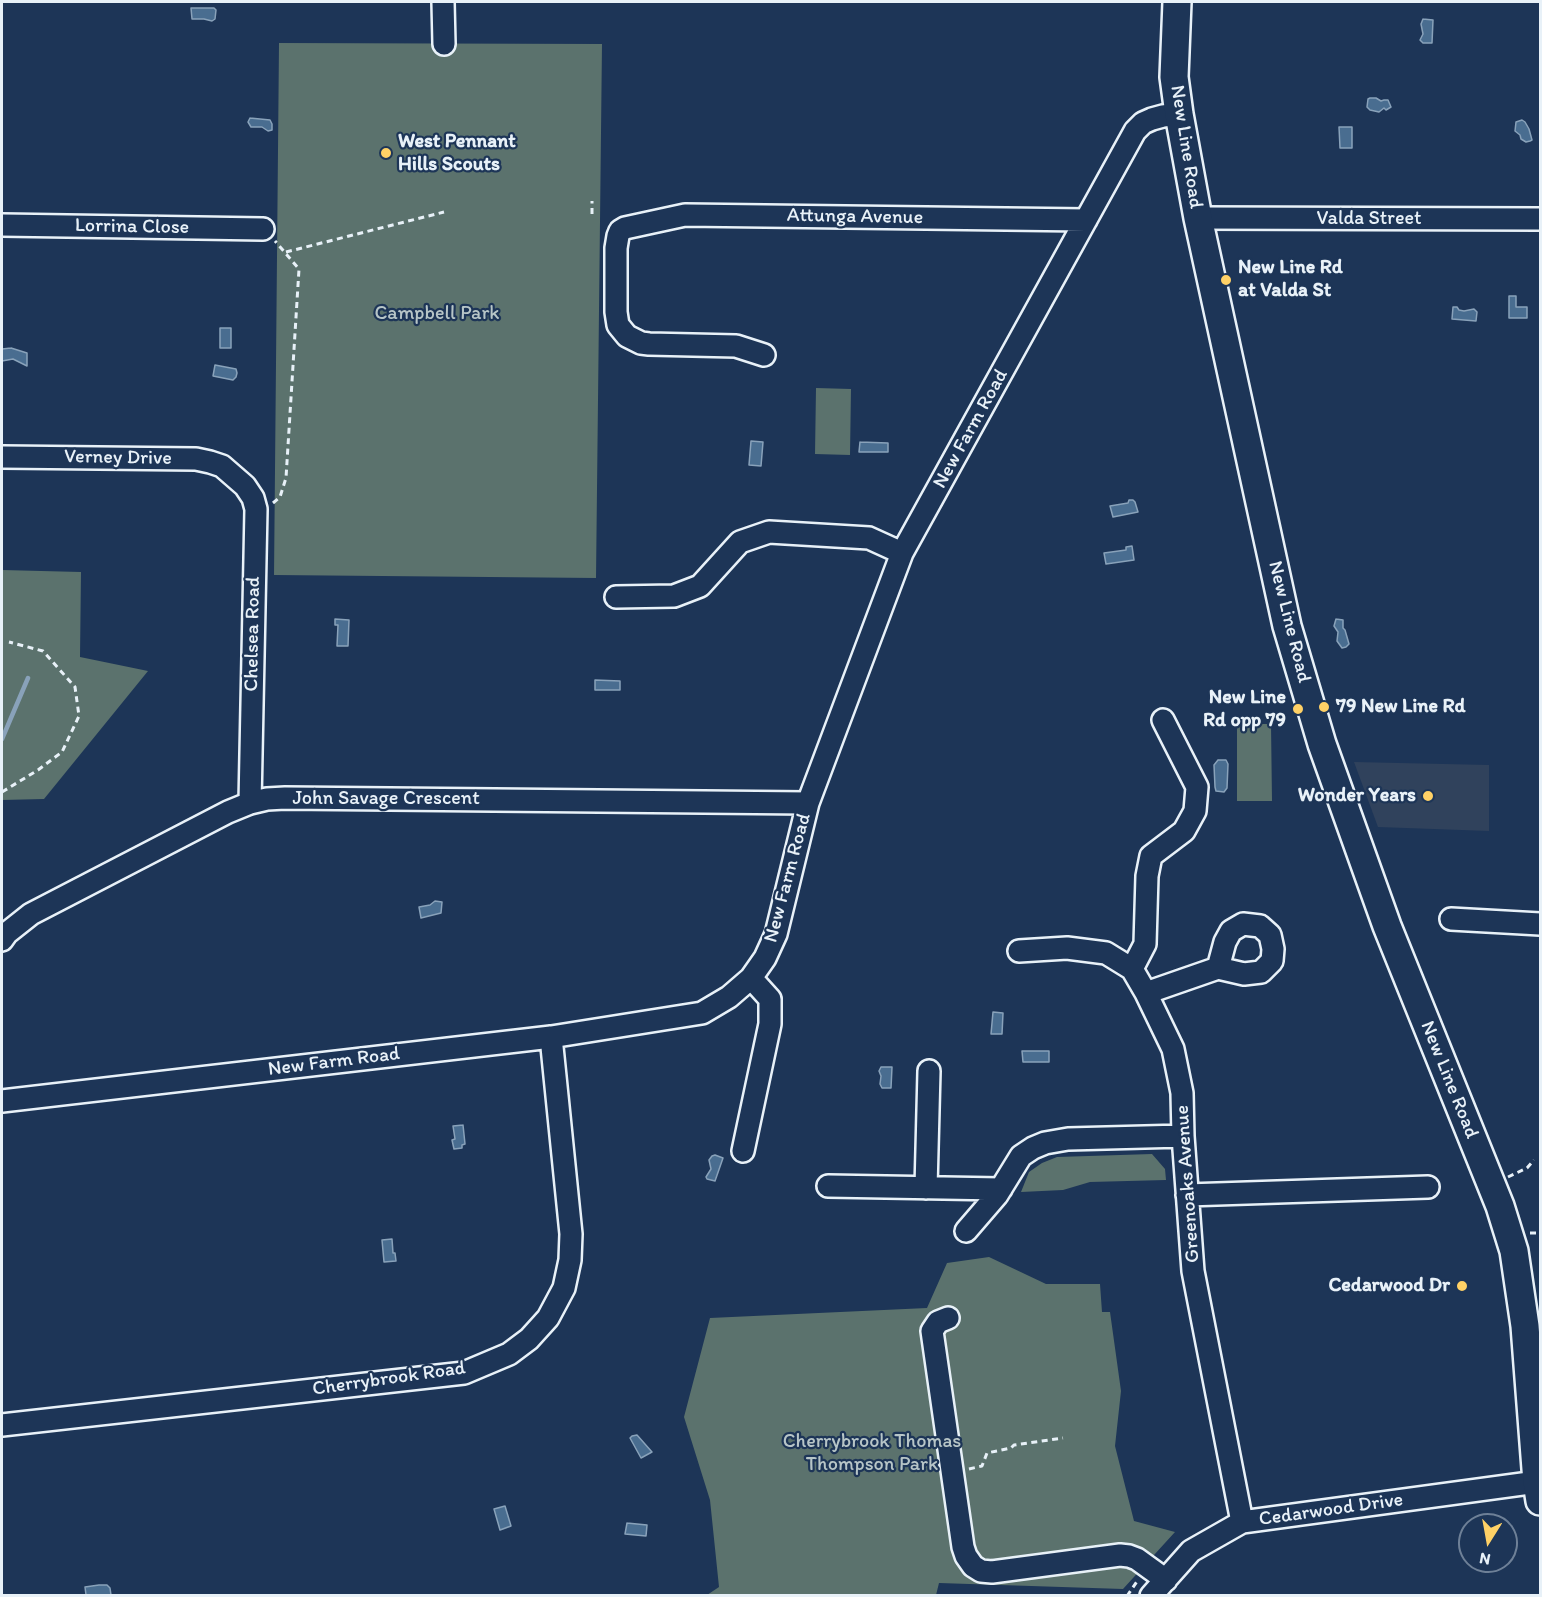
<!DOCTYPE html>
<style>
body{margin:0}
#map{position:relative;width:1542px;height:1597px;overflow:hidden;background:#1d3557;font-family:Itim,sans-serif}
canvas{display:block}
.frame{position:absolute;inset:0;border:3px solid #e8f1f8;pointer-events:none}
.north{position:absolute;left:1458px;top:1513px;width:60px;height:60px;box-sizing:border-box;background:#1d3557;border:2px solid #6e8097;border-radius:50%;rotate:191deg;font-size:16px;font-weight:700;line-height:24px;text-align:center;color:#e8f1f8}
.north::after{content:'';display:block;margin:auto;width:21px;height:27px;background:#ffd166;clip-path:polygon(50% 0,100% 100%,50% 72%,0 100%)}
</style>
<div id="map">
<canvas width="1542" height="1597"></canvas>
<div class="frame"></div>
<div class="north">N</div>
</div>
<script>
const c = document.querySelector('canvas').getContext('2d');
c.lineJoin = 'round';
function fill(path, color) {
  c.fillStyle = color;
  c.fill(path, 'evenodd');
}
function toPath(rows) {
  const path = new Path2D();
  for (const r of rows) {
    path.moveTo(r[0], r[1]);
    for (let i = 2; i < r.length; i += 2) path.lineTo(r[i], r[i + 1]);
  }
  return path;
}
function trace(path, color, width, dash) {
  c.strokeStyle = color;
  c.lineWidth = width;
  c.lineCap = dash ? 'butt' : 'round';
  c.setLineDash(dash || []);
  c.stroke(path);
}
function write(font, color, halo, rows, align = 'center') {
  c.font = font + ' Itim,sans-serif';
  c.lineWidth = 4.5;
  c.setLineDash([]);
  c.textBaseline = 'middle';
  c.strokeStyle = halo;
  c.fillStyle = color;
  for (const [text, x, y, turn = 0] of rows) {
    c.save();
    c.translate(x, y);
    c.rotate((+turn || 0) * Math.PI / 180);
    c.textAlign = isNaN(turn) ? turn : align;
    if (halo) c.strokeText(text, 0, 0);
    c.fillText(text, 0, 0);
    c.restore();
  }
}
const built = toPath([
 [1354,762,1489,765,1489,831,1378,827]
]);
const green = toPath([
 [279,43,602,44,596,578,274,575],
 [816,388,851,389,850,455,815,454],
 [2,570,81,572,80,657,148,671,44,799,2,800],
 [1237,724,1271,724,1272,801,1237,801],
 [1152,1154,1165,1169,1166,1180,1090,1182,1063,1190,1021,1192,1029,1172,1042,1163,1057,1157],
 [989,1257,1046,1284,1100,1284,1102,1312,1110,1312,1121,1391,1115,1446,1134,1521,1175,1532,1123,1589,939,1583,936,1595,707,1595,719,1587,710,1500,684,1417,710,1318,927,1308,947,1263]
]);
const water = toPath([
 [191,8,214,8,216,10,215,19,212,21,204,19,192,19,191,8],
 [1423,19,1433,20,1432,43,1423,43,1420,40,1423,34,1421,24,1423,19],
 [1370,98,1376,98,1381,101,1384,100,1388,100,1391,107,1386,110,1384,108,1379,112,1370,110,1367,107,1368,99,1370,98],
 [250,118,270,120,272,124,272,130,268,131,262,127,251,127,248,122,250,118],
 [1522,120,1525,122,1529,129,1532,140,1530,141,1526,142,1521,139,1520,135,1515,131,1516,122,1522,120],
 [1339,127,1352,127,1352,148,1340,148,1339,127],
 [1509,296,1516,296,1516,307,1527,307,1527,318,1509,318,1509,296],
 [1453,307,1457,307,1459,310,1464,311,1474,309,1477,312,1476,321,1452,319,1453,307],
 [220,328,231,328,231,348,220,348,220,328],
 [11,348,27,353,27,366,13,359,2,361,2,349,11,348],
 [215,365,236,369,237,373,236,377,233,380,213,376,215,365],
 [751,441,763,442,761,466,749,465,751,441],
 [860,442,888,443,888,452,859,452,860,442],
 [1129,500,1133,500,1135,502,1138,512,1113,517,1110,506,1128,503,1129,500],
 [1132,546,1134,560,1106,564,1104,553,1126,550,1126,547,1132,546],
 [335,619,349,620,348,646,337,646,338,625,335,625,335,619],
 [1336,619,1343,620,1343,628,1345,630,1349,644,1346,647,1342,648,1337,641,1338,632,1334,626,1336,619],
 [595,680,620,681,620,690,595,690,595,680],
 [1218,760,1226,760,1228,764,1227,788,1224,792,1216,791,1215,787,1214,765,1218,760],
 [435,901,442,902,441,913,421,918,419,907,430,905,435,901],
 [993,1012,1003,1013,1002,1034,991,1034,993,1012],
 [1022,1051,1049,1051,1049,1062,1023,1062,1022,1051],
 [881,1067,892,1067,891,1088,882,1088,880,1084,881,1076,879,1071,881,1067],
 [463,1125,465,1144,462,1145,462,1148,454,1149,452,1140,455,1139,453,1126,463,1125],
 [715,1155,723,1158,715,1181,707,1179,706,1177,711,1169,709,1160,712,1156,715,1155],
 [392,1239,393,1253,395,1253,396,1261,384,1262,382,1240,392,1239],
 [637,1435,652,1452,641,1458,630,1438,632,1436,637,1435],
 [505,1506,511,1526,500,1530,494,1509,505,1506],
 [627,1523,647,1525,646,1536,625,1534,627,1523],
 [99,1585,107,1585,110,1588,111,1595,86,1595,85,1587,99,1585]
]);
const stream = toPath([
 [2,739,28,678]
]);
const path = toPath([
 [592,214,592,201],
 [286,252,444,212],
 [273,503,280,497,286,478,299,269,275,241],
 [2,792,38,770,62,752,79,716,75,687,43,651,9,642],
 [1508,1177,1527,1168,1534,1160],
 [1530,1233,1540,1233],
 [969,1469,982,1466,987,1453,1011,1448,1014,1445,1063,1438],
 [1127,1596,1138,1580]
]);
const minor = toPath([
 [443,2,444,44],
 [1198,218,1540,219],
 [2,225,263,229],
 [764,355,736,346,649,344,641,343,627,336,618,325,616,312,616,248,618,236,620,231,625,228,685,215,1086,220],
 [2,457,196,459,210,462,222,466,245,486,253,498,256,509,250,803],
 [616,597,674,596,700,586,740,542,769,532,869,538,902,553],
 [1451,919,1540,924],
 [2,940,7,933,31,914,228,812,250,803,267,799,285,798,808,803],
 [1019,951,1067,948,1106,953,1132,969,1146,993,1173,1049,1182,1093,1183,1136,1193,1271,1242,1522],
 [1132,969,1145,944,1147,876,1151,856,1184,831,1195,811,1197,787,1163,720],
 [1146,993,1218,968,1244,974,1261,972,1272,961,1273,949,1270,935,1260,926,1243,924,1231,931,1225,942,1218,968],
 [2,1101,551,1037,702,1013,729,997,751,978,765,958,776,934,808,803,902,553,1135,131,1143,123,1152,119,1163,116,1179,114],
 [743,1151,770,1024,770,999,751,978],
 [828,1186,1001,1189],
 [926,1188,929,1071],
 [1187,1195,1428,1187],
 [966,1231,997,1195,1021,1156,1033,1148,1045,1143,1068,1139,1183,1136],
 [948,1318,938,1322,932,1331,963,1547,966,1556,973,1566,981,1571,992,1572,1120,1555,1129,1556,1137,1559,1166,1580],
 [2,1425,464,1373,509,1354,529,1339,548,1318,564,1288,570,1260,571,1234,551,1037],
 [1151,1596,1191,1551,1242,1522,1537,1482]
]);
const major = toPath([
 [1177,2,1174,77,1179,114,1198,218,1287,626,1322,744,1387,926,1500,1206,1514,1251,1525,1326,1537,1482,1540,1501]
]);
const markers = [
 [386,153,6,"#ffd166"],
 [1226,280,6,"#ffd166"],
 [1324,707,6,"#ffd166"],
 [1298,709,6,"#ffd166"],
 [1428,796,6,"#ffd166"],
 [1462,1286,6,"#ffd166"]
];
const poiNames = [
 ["West Pennant",398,142],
 ["Hills Scouts",398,165],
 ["New Line Rd",1238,268],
 ["at Valda St",1238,291],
 ["New Line",1286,698,"right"],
 ["Rd opp 79",1286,721,"right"],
 ["79 New Line Rd",1336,707],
 ["Wonder Years",1416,796,"right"],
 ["Cedarwood Dr",1450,1286,"right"]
];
const streetNames = [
 ["New Line Road",1186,147,81],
 ["Attunga Avenue",855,217,1],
 ["Valda Street",1369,219],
 ["Lorrina Close",132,227,1],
 ["New Farm Road",971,429,-61],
 ["Verney Drive",118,458,1],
 ["New Line Road",1289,622,76],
 ["Chelsea Road",253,634,-89],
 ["John Savage Crescent",386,799],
 ["New Farm Road",788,878,-75],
 ["New Farm Road",334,1062,-7],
 ["New Line Road",1449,1080,68],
 ["Greenoaks Avenue",1188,1184,-94],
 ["Cherrybrook Road",389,1379,-8],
 ["Cedarwood Drive",1331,1510,-8]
];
const parkNames = [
 ["Campbell Park",437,314],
 ["Cherrybrook Thomas",872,1442],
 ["Thompson Park",872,1465]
];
fill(built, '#30425c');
fill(green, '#5b726d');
fill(water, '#496d90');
trace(water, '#89a2ba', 1.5);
trace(stream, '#89a2ba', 4.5);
trace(minor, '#e8f1f8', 26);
trace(major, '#e8f1f8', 32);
trace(path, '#e8f1f8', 3, [6, 4.5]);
trace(minor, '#1d3557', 21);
trace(major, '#1d3557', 27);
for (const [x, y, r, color] of markers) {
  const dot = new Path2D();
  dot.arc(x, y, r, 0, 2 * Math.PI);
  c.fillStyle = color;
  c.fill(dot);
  trace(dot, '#1d3557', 2);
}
write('bold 20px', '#e8f1f8', '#1d3557', poiNames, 'left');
write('20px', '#e8f1f8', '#1d3557', streetNames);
write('20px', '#b7c5c7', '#1d3557', parkNames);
</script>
